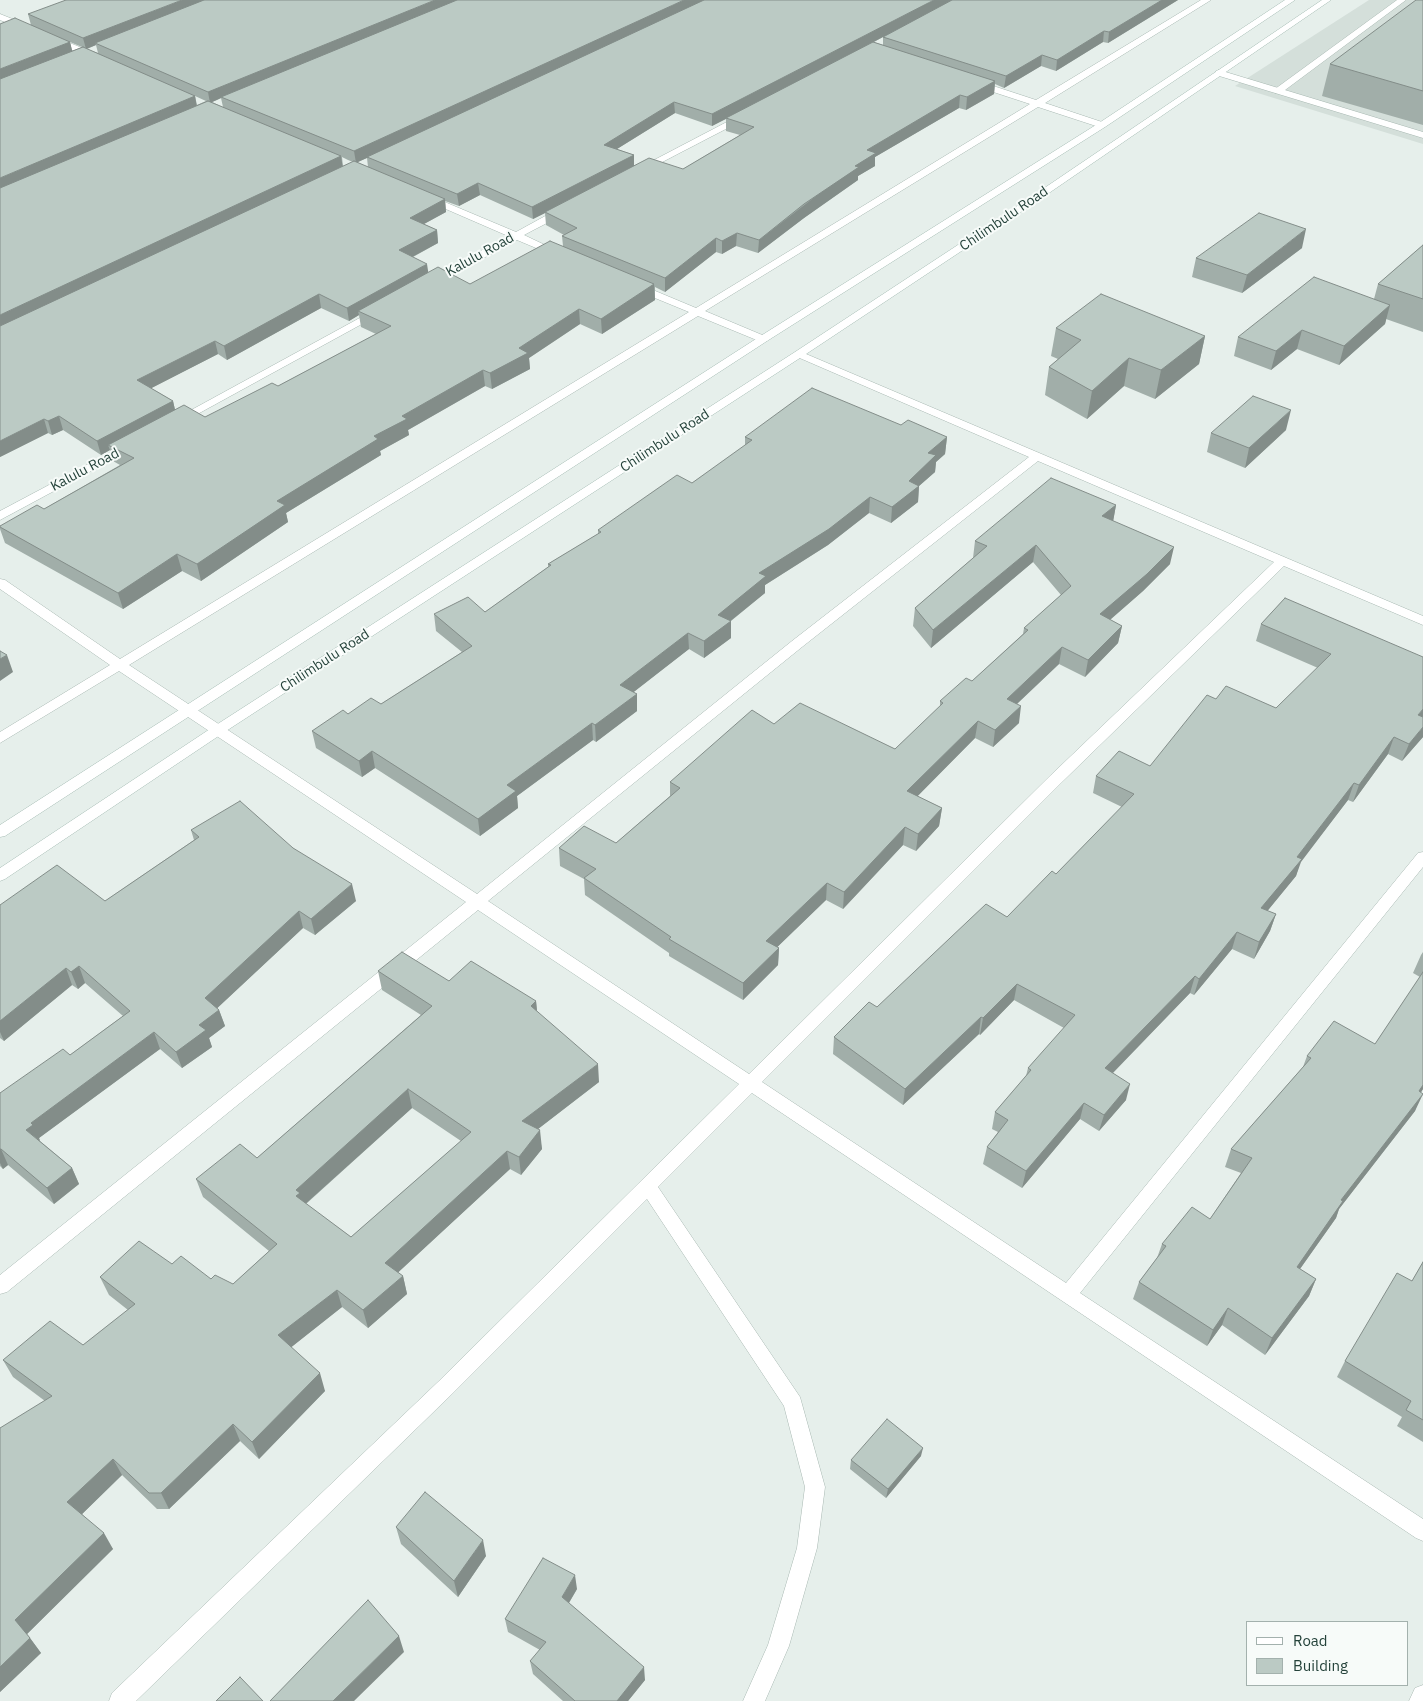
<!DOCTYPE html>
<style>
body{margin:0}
#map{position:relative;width:1423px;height:1701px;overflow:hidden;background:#e6efeb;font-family:"IBM Plex Sans",sans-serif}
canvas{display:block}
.legend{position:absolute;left:1246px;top:1621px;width:162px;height:65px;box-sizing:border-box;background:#f7fbf9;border:1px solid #a3b1ad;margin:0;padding:6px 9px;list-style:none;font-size:15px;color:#24423a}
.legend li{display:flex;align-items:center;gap:10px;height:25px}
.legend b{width:25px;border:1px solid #a3b1ad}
</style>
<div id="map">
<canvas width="1423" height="1701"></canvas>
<ul class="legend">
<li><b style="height:6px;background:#fff"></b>Road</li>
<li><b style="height:14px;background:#bbcac4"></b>Building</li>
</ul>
</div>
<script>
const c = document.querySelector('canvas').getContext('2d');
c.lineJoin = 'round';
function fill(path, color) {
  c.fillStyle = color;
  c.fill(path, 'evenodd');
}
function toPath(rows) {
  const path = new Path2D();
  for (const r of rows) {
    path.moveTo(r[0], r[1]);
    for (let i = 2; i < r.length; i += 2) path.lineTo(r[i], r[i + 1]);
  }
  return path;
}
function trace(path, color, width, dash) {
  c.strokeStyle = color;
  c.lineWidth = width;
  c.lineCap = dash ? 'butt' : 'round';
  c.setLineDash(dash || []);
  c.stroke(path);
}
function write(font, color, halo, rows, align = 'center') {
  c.font = font + ' "IBM Plex Sans",sans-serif';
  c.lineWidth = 4;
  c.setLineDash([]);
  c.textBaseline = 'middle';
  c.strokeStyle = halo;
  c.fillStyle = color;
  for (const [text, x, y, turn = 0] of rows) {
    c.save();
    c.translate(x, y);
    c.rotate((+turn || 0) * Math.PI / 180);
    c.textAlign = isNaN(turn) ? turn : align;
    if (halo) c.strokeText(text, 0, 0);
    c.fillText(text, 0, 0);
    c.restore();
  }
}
const built = toPath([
 [1369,0,1423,0,1423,144,1235,86]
]);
const service = toPath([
 [1397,0,1406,0,1281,93,1275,93,1275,89,1397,0]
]);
const minor = toPath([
 [1201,0,1211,0,1045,103,1105,123,1105,127,1099,127,1038,107,705,311,767,337,768,339,767,341,759,341,698,316,129,665,477,894,792,641,1029,457,795,356,793,354,799,351,1423,616,1423,625,1284,566,1061,783,762,1082,1066,1283,1418,853,1423,852,1423,867,1080,1293,1423,1519,1423,1541,1416,1538,752,1093,658,1187,800,1397,825,1487,817,1548,789,1646,765,1701,743,1701,768,1645,797,1548,805,1487,784,1406,647,1199,453,1393,136,1701,109,1701,112,1693,439,1381,739,1084,478,910,7,1292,0,1294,0,1275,466,902,119,671,0,743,0,732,110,665,0,589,0,579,5,580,120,659,689,312,633,289,632,287,633,285,641,285,696,308,1030,104,972,85,972,81,978,81,1036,100,1201,0],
 [1038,461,1274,562,1051,775,749,1074,488,901,802,647,1038,461],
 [0,14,30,26,31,28,24,30,0,20,0,14],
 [53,36,99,55,100,57,93,59,50,41,50,37,53,36],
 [1219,70,1423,132,1423,138,1216,75,1216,71,1219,70],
 [744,113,747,114,747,118,643,172,637,172,635,170,744,113],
 [428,195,516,232,558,209,566,209,566,213,524,235,564,254,559,257,555,256,517,240,435,284,427,284,426,282,427,280,508,236,425,200,423,198,428,195],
 [378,308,382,309,383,311,382,313,183,422,175,422,173,420,378,308],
 [130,442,136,446,134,448,0,520,0,511,130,442],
 [1423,1685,1423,1701,1409,1701,1415,1688,1423,1685]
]);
const secondary = toPath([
 [1285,0,1295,0,1105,127,767,341,5,836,0,837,0,825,759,337,1099,123,1285,0],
 [1322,0,1331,0,1046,195,803,356,223,733,5,879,0,881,0,868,213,727,795,352,1040,191,1322,0]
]);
const wall = toPath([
 [1178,0,1108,43,1103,42,1056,71,1041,66,1004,88,995,84,994,94,966,110,959,108,875,157,875,166,858,176,858,180,804,218,758,253,736,246,722,254,716,252,665,292,655,287,655,300,602,334,580,324,529,358,530,369,492,389,485,386,408,430,409,435,380,451,381,455,286,513,288,522,201,581,182,571,123,609,5,543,0,529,0,526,44,509,120,465,113,461,110,450,101,455,63,430,52,435,48,433,0,457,31,25,28,14],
 [883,37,883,45,874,42],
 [70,42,82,47,72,51],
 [96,45,98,53,87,49],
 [195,96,206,101,197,105],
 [221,98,223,107,212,102,217,100],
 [675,113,712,126,726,119,726,131,740,135,683,169,634,165,634,155,617,149],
 [342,157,348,160,353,162,343,166],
 [367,158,368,167,357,162],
 [480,195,533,219,545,213,546,225,564,235,562,236,563,246,470,284,428,273,413,257,438,243,437,230,424,224,446,212,445,201,459,206],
 [321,308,349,321,359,315,361,327,376,334,278,386,205,417,175,410,173,401,151,388,218,354,227,360],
 [1423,0,1423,125,1322,96,1330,64],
 [1423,245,1423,332,1386,319,1385,324,1339,365,1297,349,1271,370,1234,356,1238,337,1374,299,1378,284],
 [1302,248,1242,293,1192,277,1196,258],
 [1056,328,1205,336,1199,364,1155,399,1124,386,1087,419,1045,395,1049,367,1058,359,1051,356],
 [901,425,947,437,945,454,936,462,935,472,919,486,918,502,891,523,869,513,828,545,765,585,765,593,731,621,731,638,704,658,689,649,633,692,637,694,637,711,596,742,593,740,517,796,518,808,480,836,375,768,362,777,316,748,312,731,348,714,381,704,462,652,436,631,434,614,485,612,548,567,548,564,598,534,598,530,692,483,745,446,745,437],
 [1286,430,1245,468,1207,452,1211,433],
 [1116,505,1113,521,1170,564,1143,591,1110,620,1122,626,1118,643,1085,677,1059,664,1017,704,1019,723,993,747,975,738,917,796,942,808,939,826,916,851,903,845,843,909,826,900,777,947,779,948,778,965,743,1000,669,956,669,953,585,895,584,879,560,866,559,848,616,843,670,796,670,782,774,724,895,749,940,707,940,701,972,681,1023,634,1024,628,1061,595,1033,562,931,648,913,626,915,608,973,558,975,541],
 [1285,598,1423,737,1402,761,1388,754,1353,802,1348,800,1300,862,1296,876,1267,911,1276,914,1270,931,1254,959,1232,949,1194,995,1190,993,1113,1073,1126,1100,1099,1131,1080,1119,1022,1188,983,1164,987,1147,998,1132,992,1129,995,1112,1026,1076,1028,1068,1064,1028,1014,1000,980,1035,979,1034,903,1105,833,1054,834,1037,877,1007,1007,917,1056,874,1122,807,1093,793,1096,776,1150,766,1216,699,1276,708,1318,668,1256,641,1261,624],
 [191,830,293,848,356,901,315,935,303,928,217,1008,219,1010,225,1026,209,1038,212,1047,182,1068,160,1049,39,1138,40,1141,72,1168,79,1184,54,1204,8,1165,3,1169,0,1166,0,1093,70,1055,123,1016,85,983,78,989,72,985,4,1041,0,1038,0,905,105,901,194,840],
 [1423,952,1423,1089,1421,1092,1415,1111,1339,1209,1336,1218,1300,1269,1316,1279,1309,1296,1265,1355,1222,1325,1207,1346,1133,1299,1139,1282,1157,1258,1162,1244,1210,1219,1241,1173,1225,1167,1231,1149,1303,1067,1307,1056,1375,1044,1420,977,1413,973,1421,955],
 [378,971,449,981,536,1001,537,1011,599,1082,538,1129,542,1149,521,1175,510,1169,398,1272,403,1276,407,1294,368,1328,342,1307,291,1347,325,1391,259,1459,240,1441,169,1509,157,1509,122,1475,82,1514,113,1549,27,1634,41,1653,0,1692,45,1401,13,1377,3,1360,83,1345,128,1310,109,1295,100,1277,172,1264,211,1279,233,1284,269,1251,203,1197,196,1179,257,1158,421,1015,382,990],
 [412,1108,461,1141,351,1237,306,1204],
 [1423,1262,1423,1442,1397,1426,1402,1417,1337,1377,1345,1361,1412,1281],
 [921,1456,886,1498,850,1469,851,1460],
 [396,1527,486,1556,458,1597,401,1544],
 [577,1589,569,1603,645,1680,628,1701,563,1701,533,1674,530,1661,540,1650,508,1632,505,1619]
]);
const shadedWall = toPath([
 [182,0,212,0,95,43,96,45,86,49,83,38],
 [435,0,463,0,221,97,221,98,210,103,208,92],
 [684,0,708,0,356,163,354,151],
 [934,0,954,0,712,126,712,114],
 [1162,0,1178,0,1108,43,1109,32],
 [1104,31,1103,42,1056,71,1057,60],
 [70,42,73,54,0,83,0,69],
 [1042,55,1041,66,1004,88,1006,76],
 [995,81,994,94,966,110,967,97],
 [960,95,959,108,875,157,875,166,858,176,858,180,804,218,758,253,759,240,855,166,867,150],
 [195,96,197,108,0,192,0,178],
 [674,102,675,113,604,157,604,145],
 [634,155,634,166,545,212,545,213,533,219,532,207],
 [341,156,343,169,0,331,0,315],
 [478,183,480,195,459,206,457,194],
 [445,199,446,212,411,231,410,218],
 [1306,229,1302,248,1242,293,1247,275],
 [437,230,438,243,401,263,399,250],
 [737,233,736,246,722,254,722,241],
 [716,238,716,252,665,292,665,278],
 [427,264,429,277,358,311,359,315,349,321,347,308],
 [654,284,655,300,602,334,601,319],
 [319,294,321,308,227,360,224,346],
 [1390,305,1385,324,1339,365,1344,346],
 [579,309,580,324,529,358,530,369,492,389,490,373,519,348],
 [1302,330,1297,349,1271,370,1276,351],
 [1205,336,1199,364,1155,399,1161,370],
 [215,341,218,354,140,394,137,380],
 [1129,358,1124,386,1087,419,1092,391],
 [483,370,485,386,408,430,409,435,380,451,381,455,286,513,288,522,201,581,197,564,277,501,374,436,402,416],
 [173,401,176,414,108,445,110,450,101,455,97,441],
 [1291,410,1286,430,1245,468,1249,448],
 [59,416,63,430,52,435,48,421],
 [44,419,48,433,0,457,0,441],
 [947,437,945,454,936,462,935,472,919,486,918,502,891,523,892,507,909,481,928,453],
 [870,497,869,513,828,545,765,585,765,593,723,627,731,621,731,638,704,658,704,641,718,615,759,573],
 [1116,505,1113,522,1102,516],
 [1036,545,1033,562,931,648,933,630],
 [1174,547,1170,564,1143,591,1097,631,1100,614],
 [177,554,182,571,123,609,118,593],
 [1122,626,1118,643,1085,677,1088,660],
 [688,633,689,649,621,702,620,685],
 [1062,647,1059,664,1004,716,1007,699],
 [7,655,13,672,0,681,0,659],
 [637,694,637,711,596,742,595,725],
 [1021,706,1019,723,993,747,995,730],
 [1423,709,1423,719,1418,715],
 [978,721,975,738,905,809,907,791],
 [592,723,593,740,517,796,518,808,480,836,478,819,507,785],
 [1423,727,1423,737,1402,761,1409,744],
 [1394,737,1388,754,1353,802,1359,785],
 [372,751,375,768,362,777,359,761],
 [1354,783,1348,800,1301,862,1296,876,1256,925,1261,908,1297,857],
 [942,808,939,826,916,851,918,834],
 [905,827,903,845,843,909,844,892],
 [827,883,826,900,766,958,766,941],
 [352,884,356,901,315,935,311,919],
 [299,911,303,928,211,1014,205,998],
 [1276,914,1270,931,1254,959,1259,942],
 [1237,932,1232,949,1194,995,1199,979],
 [779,948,778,965,743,1000,743,983],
 [79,966,85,983,78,989,71,972],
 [66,968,72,985,4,1041,0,1032,0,1021],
 [1195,976,1190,993,1101,1085,1105,1068],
 [1017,984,1014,1000,980,1035,983,1018],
 [536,1001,538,1020,531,1006],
 [219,1010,225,1026,209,1038,212,1047,182,1068,176,1052,199,1025],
 [981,1017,979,1034,903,1105,905,1089],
 [154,1032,160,1049,39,1138,40,1141,26,1130,31,1123],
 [598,1064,599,1082,525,1139,522,1121],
 [1130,1084,1126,1100,1099,1131,1104,1115],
 [1423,1085,1423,1089,1411,1109,1419,1091],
 [408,1089,412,1108,303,1206,296,1196,296,1190],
 [1423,1094,1415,1111,1339,1209,1336,1218,1290,1283,1297,1267,1341,1200],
 [1084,1103,1080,1119,1022,1188,1026,1171],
 [540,1130,542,1149,521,1175,519,1157],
 [0,1149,1,1149,8,1165,3,1169,0,1163],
 [507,1151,510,1169,390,1280,385,1263],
 [72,1168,79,1184,54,1204,47,1188],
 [403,1276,407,1294,368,1328,363,1310],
 [1316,1279,1309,1296,1265,1355,1272,1338],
 [337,1290,342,1307,284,1353,278,1335],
 [1228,1308,1222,1325,1207,1346,1213,1330],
 [320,1373,325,1391,259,1459,252,1442],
 [233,1424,240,1441,169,1509,161,1493],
 [923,1448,921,1456,886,1498,888,1489],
 [113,1459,122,1475,77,1519,67,1502],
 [104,1533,113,1549,26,1635,15,1620],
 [483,1540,486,1556,458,1597,454,1581],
 [575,1575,577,1589,564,1611,562,1597],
 [399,1636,404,1652,354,1701,333,1701],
 [30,1638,41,1653,0,1692,0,1667],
 [644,1667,645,1680,628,1701,617,1701]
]);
const building = toPath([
 [66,0,182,0,83,38,28,14,66,0],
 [204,0,435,0,208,92,95,43,204,0],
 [457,0,684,0,354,151,221,97,457,0],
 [704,0,934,0,712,114,674,102,604,145,634,155,532,207,478,183,457,194,367,157,704,0],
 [952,0,1162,0,1109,32,1104,31,1057,60,1042,55,1006,76,883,37,952,0],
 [1416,0,1423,0,1423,91,1330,64,1416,0],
 [15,18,70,42,0,69,0,24,15,18],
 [873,42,995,81,967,97,960,95,867,150,876,153,855,166,859,167,804,204,759,240,737,233,722,241,716,238,665,278,562,236,577,228,545,212,649,158,683,169,754,127,726,118,873,42],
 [83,47,195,96,0,178,0,79,83,47],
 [208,101,341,156,0,315,0,188,208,101],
 [354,161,445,199,410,218,437,230,399,250,427,264,347,308,319,294,224,346,215,341,137,380,173,401,97,441,59,416,48,421,44,419,0,441,0,326,354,161],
 [1259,213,1306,229,1247,275,1196,258,1259,213],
 [550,241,654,284,601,319,579,309,519,348,528,353,490,373,483,370,402,416,407,419,374,436,378,439,277,501,285,505,197,564,177,554,118,593,0,527,0,526,37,505,44,509,134,458,108,445,184,405,205,417,272,383,278,386,391,326,358,311,438,267,470,284,550,241],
 [1423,245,1423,299,1378,284,1423,245],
 [1314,277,1390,305,1344,346,1302,330,1276,351,1238,337,1314,277],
 [1101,294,1205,336,1161,370,1129,358,1092,391,1049,367,1081,340,1056,328,1101,294],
 [812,388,901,425,908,420,947,437,928,453,936,455,909,481,919,486,892,507,870,497,829,529,759,573,766,576,718,615,731,621,704,641,688,633,620,685,637,694,595,725,592,723,507,785,516,791,478,819,372,751,359,761,312,731,343,710,348,714,371,698,381,704,472,646,434,614,468,597,485,612,551,565,548,564,601,532,598,530,677,475,692,483,752,440,745,437,812,388],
 [1253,396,1291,410,1249,448,1211,433,1253,396],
 [1051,478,1116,505,1102,516,1174,547,1147,574,1100,614,1122,626,1088,660,1062,647,1007,699,1021,706,995,730,978,721,907,791,942,808,918,834,905,827,844,892,827,883,766,941,779,948,743,983,669,939,671,937,584,878,596,869,559,848,584,826,616,843,680,788,670,782,752,710,774,724,800,703,895,749,943,703,940,701,966,678,972,681,1028,630,1024,628,1071,586,1036,545,933,630,915,608,987,546,975,541,1051,478],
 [1285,598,1423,657,1423,709,1418,715,1423,717,1423,727,1409,744,1394,737,1359,785,1354,783,1297,857,1302,859,1261,908,1276,914,1259,942,1237,932,1199,979,1195,976,1105,1068,1130,1084,1104,1115,1084,1103,1026,1171,987,1147,1008,1120,995,1112,1031,1070,1028,1068,1075,1015,1017,984,983,1018,981,1017,905,1089,834,1037,869,1002,877,1007,986,904,1007,917,1052,871,1056,874,1134,794,1096,776,1119,751,1150,766,1207,695,1216,699,1226,686,1276,708,1331,654,1261,624,1285,598],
 [0,651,7,655,0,659,0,651],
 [240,801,293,848,352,884,311,919,299,911,205,998,219,1010,199,1025,206,1030,176,1052,154,1032,31,1123,33,1125,26,1130,72,1168,47,1188,1,1149,0,1149,0,1093,63,1049,70,1055,130,1011,79,966,71,972,66,968,0,1021,0,905,57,865,105,901,199,837,191,830,240,801],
 [402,952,449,981,471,961,536,1001,531,1006,598,1064,522,1121,540,1130,519,1157,507,1151,385,1263,403,1276,363,1310,337,1290,278,1335,320,1373,252,1442,233,1424,161,1493,149,1493,113,1459,67,1502,104,1533,15,1620,30,1638,0,1667,0,1428,52,1396,3,1360,50,1321,83,1345,135,1304,100,1277,139,1241,172,1264,181,1256,211,1279,215,1275,233,1284,277,1244,196,1179,240,1144,257,1158,432,1006,378,971,402,952],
 [408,1089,471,1132,351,1237,296,1196,300,1193,296,1190,408,1089],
 [1423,972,1423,1085,1419,1091,1423,1094,1341,1200,1343,1201,1297,1267,1316,1279,1272,1338,1228,1308,1213,1330,1139,1282,1166,1246,1162,1244,1192,1207,1210,1219,1252,1158,1231,1149,1311,1058,1307,1056,1334,1021,1375,1044,1423,972],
 [1423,1262,1423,1420,1406,1410,1411,1401,1345,1361,1397,1273,1412,1281,1423,1262],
 [887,1419,923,1448,888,1489,851,1460,887,1419],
 [425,1492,483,1540,454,1581,396,1527,425,1492],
 [543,1558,575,1575,562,1597,644,1667,617,1701,575,1701,530,1661,546,1642,505,1619,543,1558],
 [368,1600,399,1636,333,1701,270,1701,368,1600],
 [240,1677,263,1701,216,1701,240,1677]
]);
const farStreetnames = [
 ["Chilimbulu Road",1004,219,-34],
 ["Kalulu Road",480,255,-29],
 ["Chilimbulu Road",665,441,-33],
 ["Kalulu Road",85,470,-28],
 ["Chilimbulu Road",325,661,-33]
];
fill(built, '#d4dfda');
trace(service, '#a8b8b2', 1);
trace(minor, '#a8b8b2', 1);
trace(secondary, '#a4bbb3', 1);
fill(service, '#fff');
fill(minor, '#fff');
fill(secondary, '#fff');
fill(wall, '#a1aea9');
fill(shadedWall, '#838d89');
fill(building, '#bbcac4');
trace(building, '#838d89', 1);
write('14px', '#24423a', '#f7fbf9', farStreetnames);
</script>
